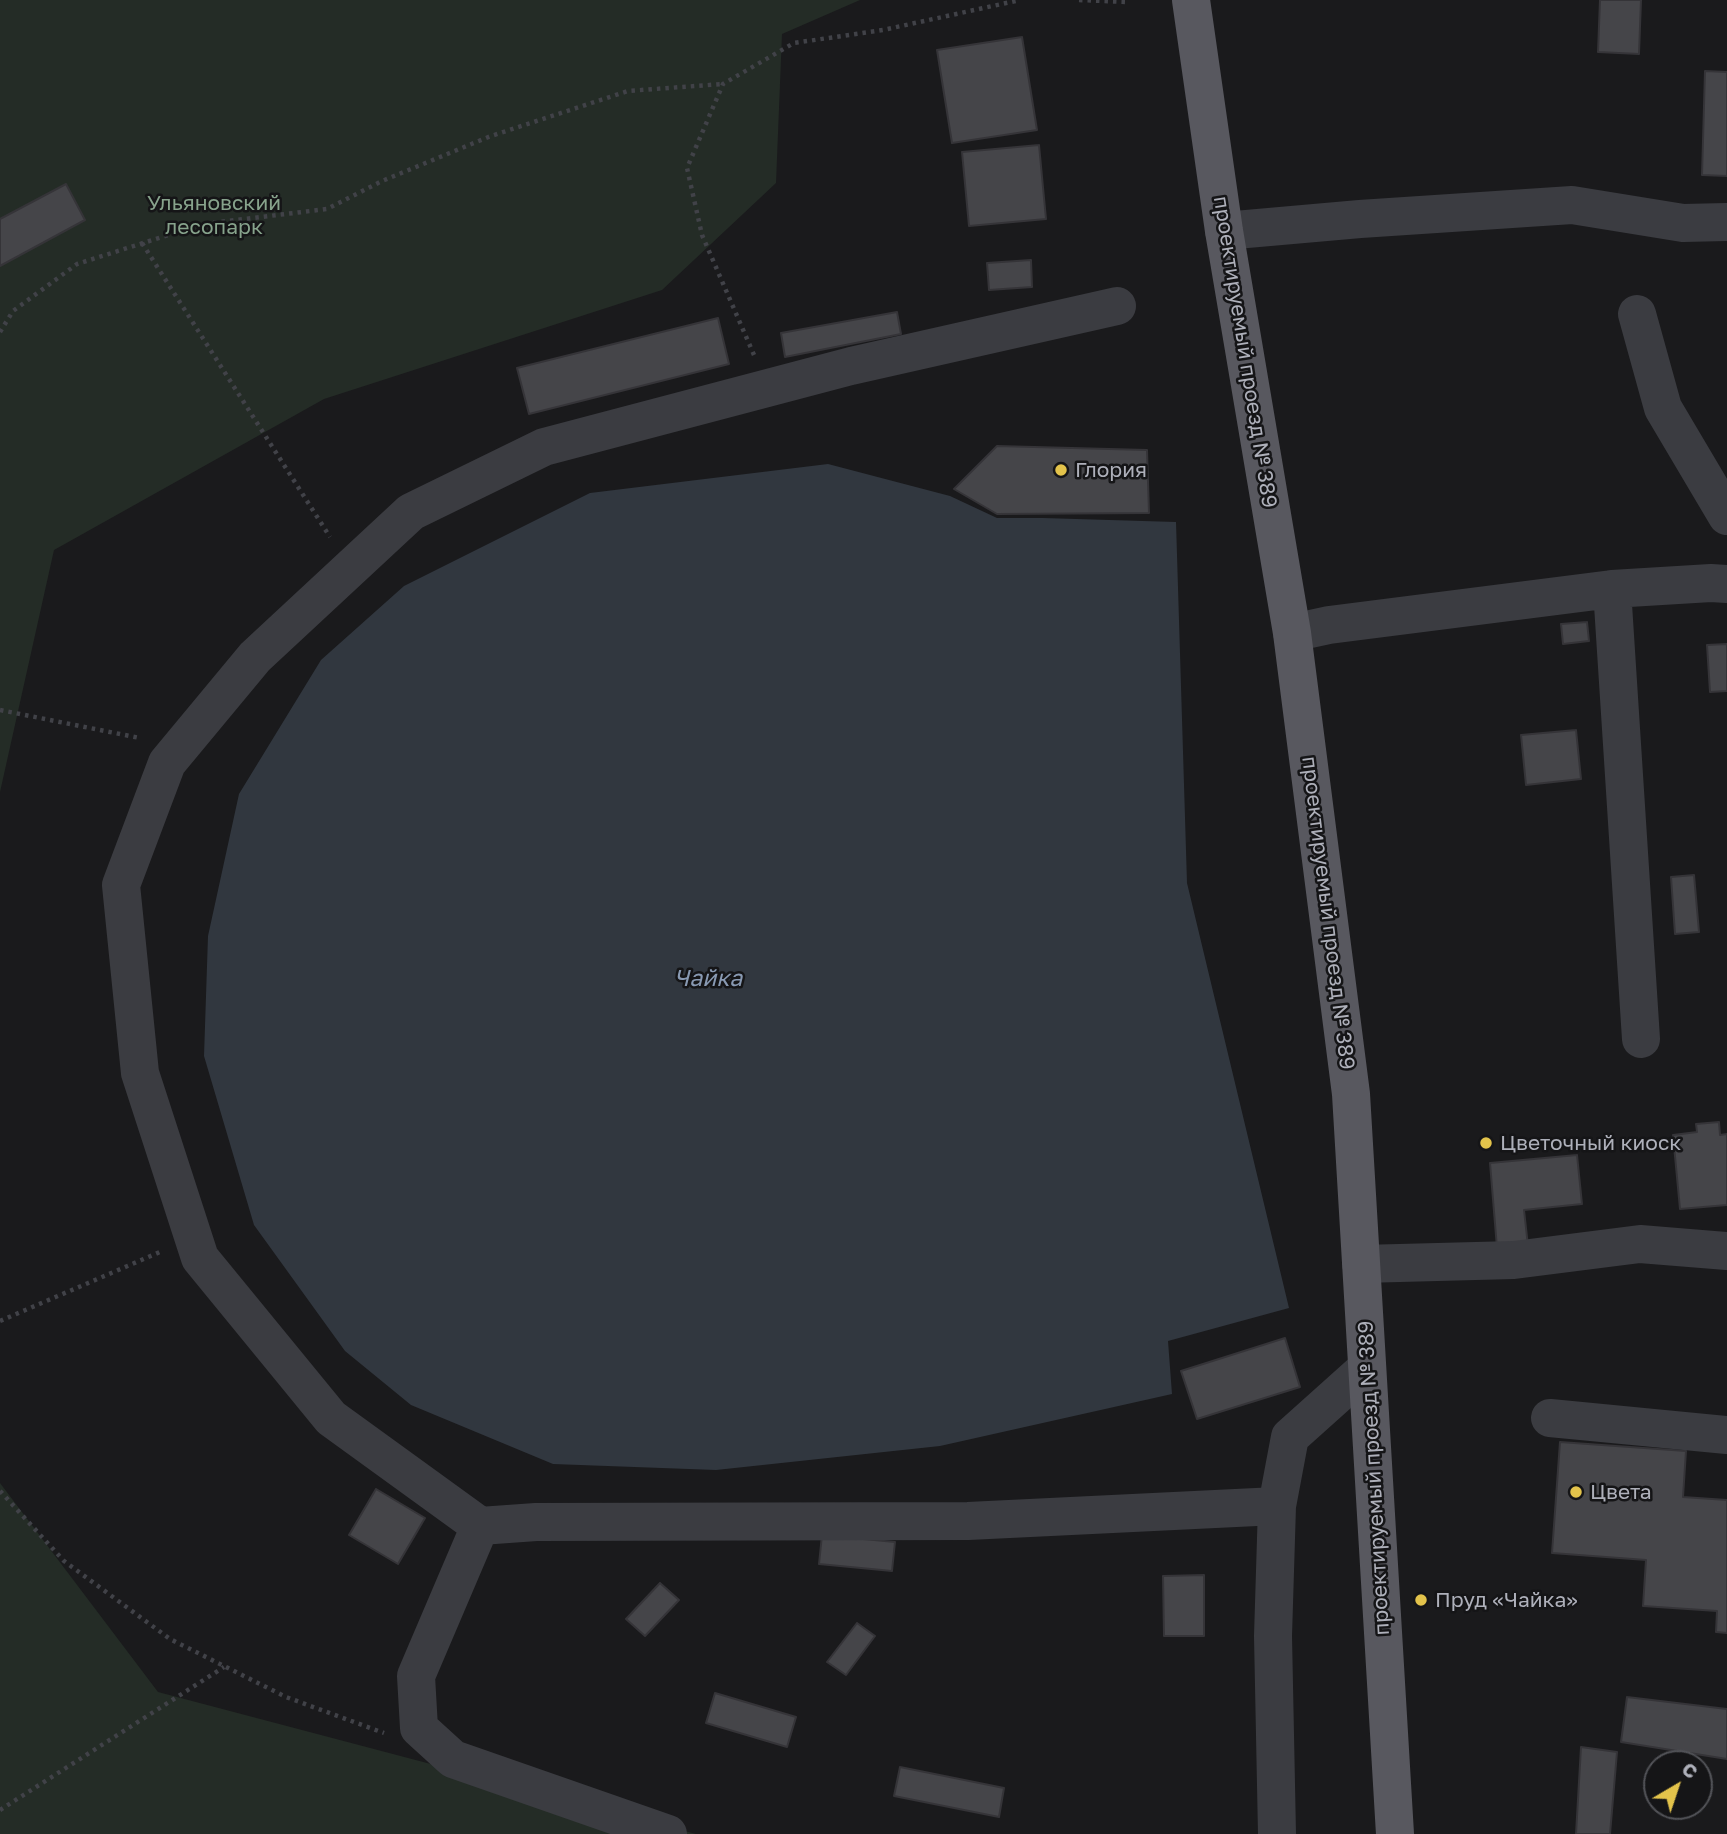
<!DOCTYPE html>
<html>
<head>
<meta charset="utf-8">
<style>
  body { margin:0 }
  #map { position:relative; width:1727px; height:1834px; overflow:hidden; background:#1a1a1c; font-family:"Golos Text",sans-serif }
  canvas { display:block }
  .north { position:absolute; left:1643px; top:1750px; width:70px; height:70px; box-sizing:border-box; background:#151517; border:2px solid #525358; border-radius:50%; rotate:39deg; font-size:19px; font-weight:700; line-height:28px; text-align:center; color:#aeb0ba }
  .north::after { content:''; display:block; margin:auto; width:24px; height:32px; background:#e3c34b; clip-path:polygon(50% 0,100% 100%,50% 72%,0 100%) }
</style>
</head>
<body>
<div id="map">
<canvas width="1727" height="1834"></canvas>
<div class="north">С</div>
</div>
<script>
const g = document.querySelector('canvas').getContext('2d');
g.lineJoin = 'round';
function fillPath(path, color) {
  g.fillStyle = color;
  g.fill(path, 'evenodd');
}
function toPath(rows) {
  const path = new Path2D();
  for (const r of rows) {
    path.moveTo(r[0], r[1]);
    for (let i = 2; i < r.length; i += 2) path.lineTo(r[i], r[i + 1]);
  }
  return path;
}
function trace(path, color, width, dash) {
  g.strokeStyle = color;
  g.lineWidth = width;
  g.lineCap = dash ? 'butt' : 'round';
  g.setLineDash(dash || []);
  g.stroke(path);
}
function drawText(font, color, halo, rows, align = 'center') {
  g.font = font + ' "Golos Text",sans-serif';
  g.lineWidth = 5;
  g.setLineDash([]);
  g.textBaseline = 'middle';
  g.strokeStyle = halo;
  g.fillStyle = color;
  for (const [text, x, y, turn = 0] of rows) {
    g.save();
    g.translate(x, y);
    g.rotate((+turn || 0) * Math.PI / 180);
    g.textAlign = isNaN(turn) ? turn : align;
    if (halo) g.strokeText(text, 0, 0);
    g.fillText(text, 0, 0);
    g.restore();
  }
}
fillPath(toPath([
  [0,0,860,0,782,34,776,183,662,290,324,399,54,550,0,792],
  [0,1483,158,1692,696,1834,0,1834]
]), '#242c26');
fillPath(toPath([
  [828,464,950,496,997,518,1043,518,1176,522,1187,883,1289,1308,1168,1341,1172,1394,940,1446,716,1470,553,1464,411,1405,345,1351,254,1225,204,1056,208,936,239,794,321,660,404,586,590,493]
]), '#31373f');
const building = toPath([
  [1600,0,1641,0,1639,54,1598,52,1600,0],
  [1022,37,1037,130,952,143,937,50,1022,37],
  [1705,71,1727,72,1727,176,1702,175,1705,71],
  [1039,145,1046,219,969,226,962,152,1039,145],
  [66,184,85,220,0,266,0,219,66,184],
  [1031,260,1032,287,989,290,987,263,1031,260],
  [897,312,901,334,785,357,781,333,897,312],
  [718,318,729,364,529,414,517,368,718,318],
  [997,446,1147,450,1149,513,997,514,954,489,997,446],
  [1587,622,1589,641,1563,644,1561,624,1587,622],
  [1727,644,1727,691,1710,692,1707,645,1727,644],
  [1576,730,1581,779,1526,785,1521,735,1576,730],
  [1694,875,1699,932,1675,934,1671,877,1694,875],
  [1719,1122,1720,1135,1727,1134,1727,1205,1680,1209,1673,1135,1697,1132,1696,1124,1719,1122],
  [1577,1155,1582,1204,1524,1210,1528,1246,1497,1248,1490,1163,1577,1155],
  [1285,1338,1300,1387,1197,1419,1181,1371,1285,1338],
  [1560,1442,1686,1451,1683,1497,1727,1500,1727,1633,1716,1632,1717,1611,1643,1606,1646,1560,1552,1553,1560,1442],
  [376,1489,425,1518,398,1564,349,1535,376,1489],
  [822,1535,895,1542,892,1571,819,1564,822,1535],
  [1204,1575,1204,1636,1164,1636,1163,1576,1204,1575],
  [660,1583,679,1600,645,1636,626,1619,660,1583],
  [857,1623,875,1636,846,1675,827,1662,857,1623],
  [715,1693,796,1717,787,1747,706,1723,715,1693],
  [1627,1697,1727,1709,1727,1759,1621,1742,1627,1697],
  [1581,1747,1617,1752,1610,1834,1576,1834,1581,1747],
  [900,1767,1004,1788,999,1817,894,1796,900,1767]
]);
fillPath(building, '#454549');
trace(building, '#353438', 2);
trace(toPath([
  [1079,0,1126,2],
  [142,243,330,537],
  [0,332,13,311,77,264,203,224,327,209,382,181,491,136,628,91,723,84],
  [754,355,702,235,687,168,723,84,794,43,883,30,1020,0],
  [0,710,140,738],
  [0,1321,160,1252],
  [0,1491,64,1561,170,1639,286,1697,384,1733],
  [0,1810,224,1667]
]), '#414248', 4.5, [3.5, 5]);
trace(toPath([
  [1224,231,1360,219,1572,205,1683,223,1727,222],
  [1637,314,1663,408,1727,516],
  [1612,589,1641,1039],
  [1292,633,1329,625,1612,589,1711,583,1727,584],
  [1361,1264,1514,1260,1640,1244,1727,1251],
  [1550,1418,1727,1435],
  [480,1526,331,1418,200,1258,140,1073,121,885,167,763,255,657,411,512,544,447,851,366,1117,306],
  [668,1834,453,1759,419,1728,416,1676,480,1526,536,1522,968,1521,1277,1506],
  [1277,1834,1273,1636,1277,1506,1290,1437,1367,1368]
]), '#3b3c41', 38);
trace(toPath([
  [1191,0,1224,231,1292,633,1351,1094,1395,1834]
]), '#58585f', 38);
for (const [x, y, r, color] of [
  [1061,470,7,"#e3c34b"],
  [1486,1143,7,"#e3c34b"],
  [1576,1492,7,"#e3c34b"],
  [1421,1600,7,"#e3c34b"]
]) {
  const dot = new Path2D();
  dot.arc(x, y, r, 0, 2 * Math.PI);
  g.fillStyle = color;
  g.fill(dot);
  trace(dot, '#151517', 2.5);
}
drawText('21px', '#87a38c', '#151517', [
  ["Ульяновский",214,203],
  ["лесопарк",214,227]
]);
drawText('21px', '#aeb0ba', '#151517', [
  ["проектируемый проезд № 389",1245,352,81],
  ["проектируемый проезд № 389",1328,913,83],
  ["проектируемый проезд № 389",1374,1478,-93]
]);
drawText('21px', '#aeb0ba', '#151517', [
  ["Глория",1075,470],
  ["Цветочный киоск",1500,1143],
  ["Цвета",1590,1492],
  ["Пруд «Чайка»",1435,1600]
], 'left');
drawText('italic 23px', '#8899b2', '#151517', [
  ["Чайка",708,979]
]);
</script>
</body>
</html>
